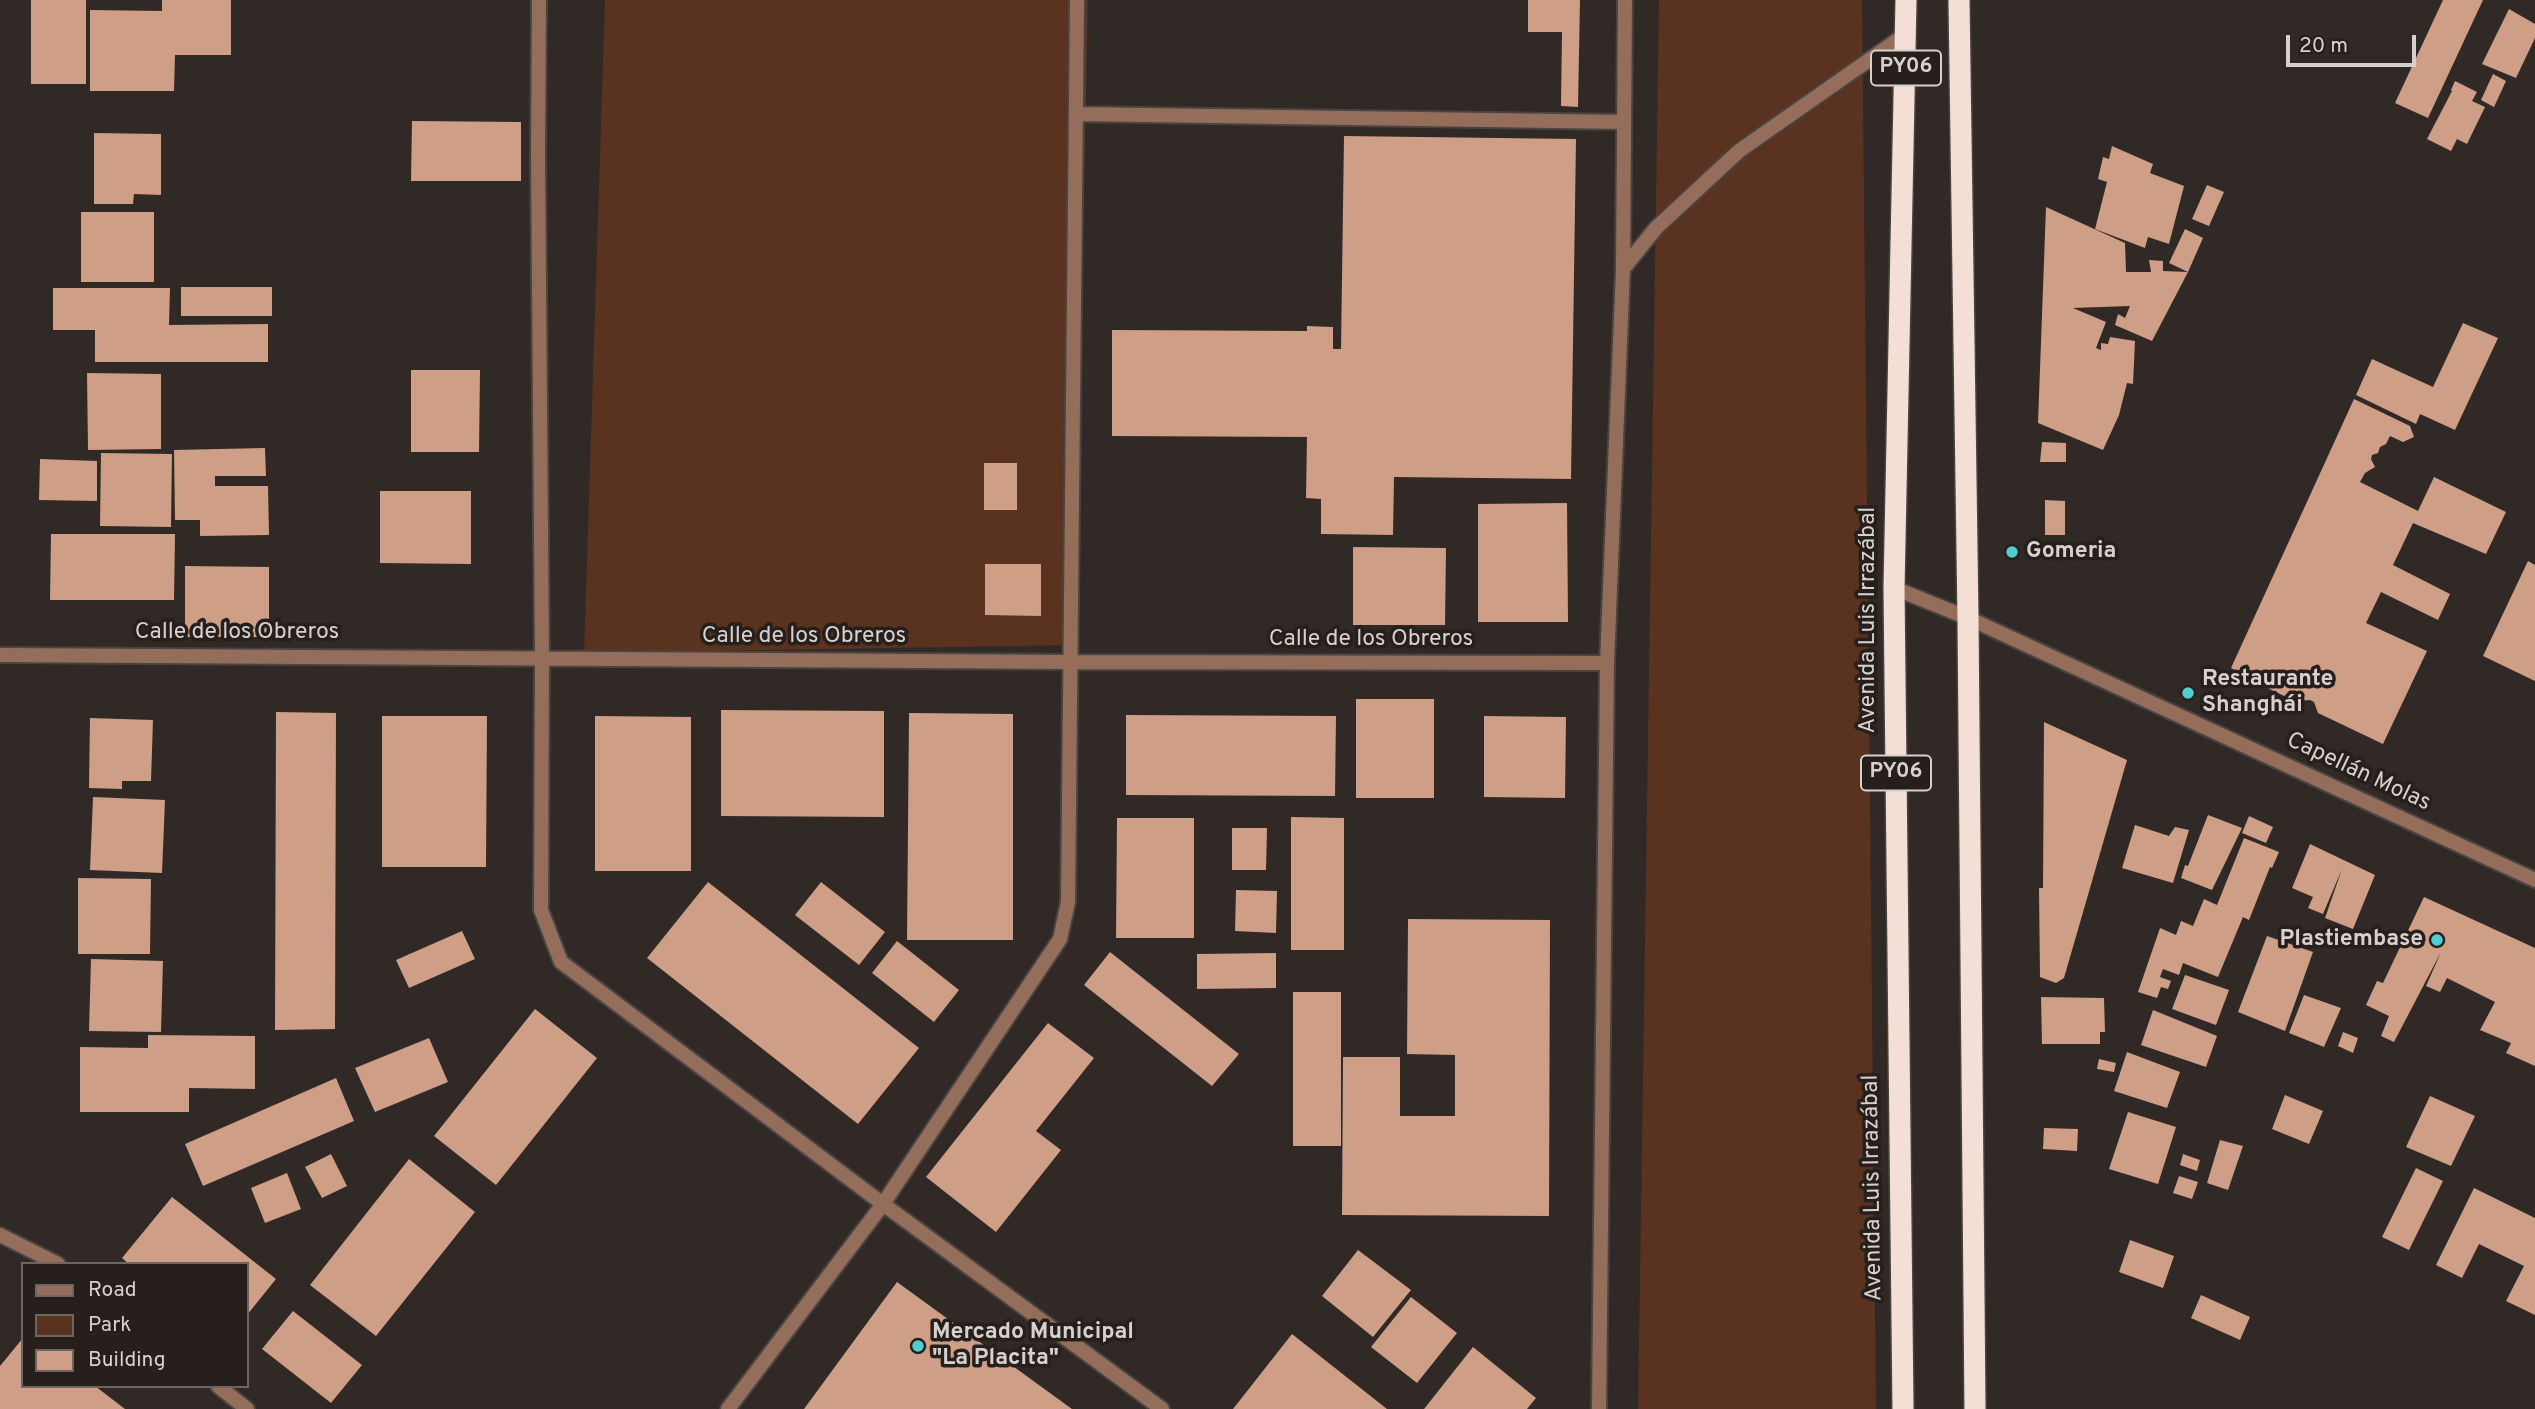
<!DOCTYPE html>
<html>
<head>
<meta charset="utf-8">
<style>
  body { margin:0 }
  #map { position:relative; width:2535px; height:1409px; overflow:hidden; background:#302926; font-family:Overpass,sans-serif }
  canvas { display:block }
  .legend { position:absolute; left:21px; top:1262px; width:228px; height:126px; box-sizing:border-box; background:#261f1c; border:2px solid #6c6663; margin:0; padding:9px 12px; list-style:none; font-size:21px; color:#d5d1ce }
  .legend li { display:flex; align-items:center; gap:14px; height:35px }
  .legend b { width:35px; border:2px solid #6c6663 }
  .scale { position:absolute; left:2286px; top:35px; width:130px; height:32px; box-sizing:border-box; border:4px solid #d5d1ce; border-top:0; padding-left:9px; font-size:21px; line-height:24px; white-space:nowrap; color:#d5d1ce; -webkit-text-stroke:5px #261f1c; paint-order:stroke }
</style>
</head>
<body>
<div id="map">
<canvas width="2535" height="1409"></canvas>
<ul class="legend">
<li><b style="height:9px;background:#946e5b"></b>Road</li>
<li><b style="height:19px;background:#593320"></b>Park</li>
<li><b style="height:19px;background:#ce9e87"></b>Building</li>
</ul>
<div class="scale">20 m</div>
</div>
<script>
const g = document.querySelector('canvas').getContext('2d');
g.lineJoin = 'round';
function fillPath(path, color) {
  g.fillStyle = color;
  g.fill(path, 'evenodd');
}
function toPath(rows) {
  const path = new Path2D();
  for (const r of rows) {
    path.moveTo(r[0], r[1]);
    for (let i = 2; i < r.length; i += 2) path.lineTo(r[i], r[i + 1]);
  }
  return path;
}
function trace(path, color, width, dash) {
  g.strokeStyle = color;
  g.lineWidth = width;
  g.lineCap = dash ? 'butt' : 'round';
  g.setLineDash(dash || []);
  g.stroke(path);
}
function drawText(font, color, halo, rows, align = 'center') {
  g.font = font + ' Overpass,sans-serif';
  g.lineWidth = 7;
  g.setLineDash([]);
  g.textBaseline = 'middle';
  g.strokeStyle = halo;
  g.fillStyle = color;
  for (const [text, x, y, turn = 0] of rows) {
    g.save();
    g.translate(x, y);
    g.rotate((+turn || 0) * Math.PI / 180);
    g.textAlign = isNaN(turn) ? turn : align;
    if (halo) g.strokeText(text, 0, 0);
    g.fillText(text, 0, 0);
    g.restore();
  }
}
fillPath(toPath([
  [605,0,1088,0,1074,645,584,653],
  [1659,0,1862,0,1876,1409,1638,1409]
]), '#593320');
fillPath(toPath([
  [31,0,86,0,86,84,31,84],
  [162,0,231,0,231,55,175,55,174,91,90,91,90,10,162,11],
  [1528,0,1580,0,1578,107,1561,106,1562,32,1528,32],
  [2443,0,2483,0,2428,118,2395,103],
  [2509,9,2535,24,2535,38,2516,78,2482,64],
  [2493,74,2506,81,2494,107,2481,100],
  [2455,81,2477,92,2472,101,2485,107,2467,144,2457,139,2451,151,2427,139,2452,91,2451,90],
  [412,121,521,122,521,181,411,181],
  [94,133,161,134,161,195,134,194,133,204,94,204],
  [1344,136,1576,139,1571,479,1394,477,1393,535,1321,534,1321,499,1306,498,1307,437,1112,436,1112,330,1307,331,1307,326,1333,327,1333,349,1341,349],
  [2112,146,2153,164,2150,173,2184,186,2169,244,2148,237,2145,248,2095,229,2107,182,2098,179,2103,157,2109,159],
  [2207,185,2224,192,2209,226,2192,219],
  [2046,207,2125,243,2126,272,2151,272,2149,260,2163,261,2163,271,2188,272,2152,341,2115,325,2118,314,2125,318,2130,306,2073,308,2106,322,2096,348,2101,350,2101,343,2108,344,2110,337,2135,341,2133,384,2127,383,2119,415,2103,450,2038,423],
  [81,212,154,212,154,282,81,282],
  [2185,229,2203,238,2188,272,2169,263],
  [181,287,272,287,272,316,181,316],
  [53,288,170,288,169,325,268,324,268,362,95,362,95,330,53,330],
  [2463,323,2498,338,2455,430,2420,414,2416,424,2356,395,2372,359,2433,387],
  [411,370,480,370,479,452,411,452],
  [87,373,161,374,161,449,88,450],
  [2354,399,2410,426,2414,437,2403,442,2390,436,2386,444,2380,447,2378,453,2372,455,2371,459,2375,467,2365,473,2360,482,2418,511,2434,477,2506,512,2486,554,2413,523,2393,565,2450,594,2438,620,2381,592,2366,623,2427,651,2383,744,2318,713,2314,702,2310,700,2295,701,2263,686,2255,672,2251,671,2242,674,2231,668],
  [2042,442,2066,443,2066,462,2040,462],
  [265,448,266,476,215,476,215,486,268,486,269,535,200,536,200,520,175,520,174,450],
  [101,453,172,454,171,527,100,526],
  [40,459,97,461,97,501,39,500],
  [984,463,1017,463,1017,510,984,510],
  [380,491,471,491,471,564,380,563],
  [2045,500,2065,501,2065,535,2045,535],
  [1567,503,1568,622,1478,622,1478,504],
  [51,534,175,534,174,600,50,600],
  [1353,547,1446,548,1445,625,1353,625],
  [2528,561,2535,565,2535,681,2483,656],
  [985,564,1041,564,1041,616,985,615],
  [185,566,269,567,269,637,185,637],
  [1356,699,1434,699,1434,798,1356,798],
  [721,710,884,711,884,817,721,816],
  [276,712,336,713,335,1029,275,1030],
  [909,713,1013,714,1013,940,907,940],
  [1126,715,1336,716,1335,796,1126,795],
  [382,716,487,716,486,867,382,867],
  [595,716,691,717,691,871,595,871],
  [1484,716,1566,717,1565,798,1484,797],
  [90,718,153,720,151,781,122,781,122,789,89,788],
  [2044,722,2127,760,2064,978,2056,983,2040,977,2039,888,2043,888],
  [93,797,165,800,162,873,90,870],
  [2208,815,2242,828,2212,890,2181,878,2185,865,2188,866],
  [2249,816,2273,827,2266,843,2242,833],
  [1291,817,1344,818,1344,950,1291,950],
  [1117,818,1194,818,1194,938,1116,938],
  [2135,825,2169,836,2175,827,2189,830,2173,883,2122,868],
  [1232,828,1267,828,1266,870,1232,870],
  [2244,838,2279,852,2272,868,2270,867,2249,920,2243,917,2218,977,2183,963,2179,975,2163,969,2160,977,2171,981,2168,989,2161,987,2157,998,2138,992,2160,928,2176,935,2181,921,2193,926,2204,899,2217,905],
  [2310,844,2375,875,2353,929,2325,918,2342,869,2323,914,2308,908,2313,897,2292,888],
  [78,878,151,879,150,954,78,954],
  [708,882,919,1048,858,1124,647,958],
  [821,882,885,932,859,965,795,915],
  [1236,890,1277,891,1276,933,1235,931],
  [2424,897,2535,948,2535,1066,2506,1053,2511,1043,2480,1030,2495,1002,2447,978,2440,992,2426,986,2441,952,2394,1042,2381,1036,2389,1016,2366,1005,2377,981,2383,983],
  [1408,919,1550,920,1549,1216,1342,1215,1343,1057,1400,1057,1400,1116,1455,1116,1455,1055,1407,1054],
  [462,931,475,959,409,988,396,960],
  [2267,936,2313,952,2285,1031,2238,1012],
  [897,941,959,990,934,1022,872,973],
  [1110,952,1239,1054,1212,1086,1084,985],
  [1276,953,1276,988,1197,989,1197,954],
  [91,959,163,961,161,1032,89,1031],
  [2185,975,2229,990,2216,1025,2172,1009],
  [1293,992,1341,992,1341,1146,1293,1146],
  [2304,995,2341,1008,2324,1047,2289,1033],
  [2041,997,2104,998,2105,1032,2100,1032,2100,1044,2042,1044],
  [535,1009,597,1058,496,1185,434,1136],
  [2153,1010,2217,1036,2206,1067,2141,1045],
  [1048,1023,1094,1058,1036,1131,1061,1150,996,1232,926,1177],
  [2343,1032,2358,1038,2353,1053,2338,1046],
  [148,1035,255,1036,255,1089,189,1088,189,1112,80,1112,80,1047,148,1048],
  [429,1038,448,1082,375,1112,355,1068],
  [2127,1052,2180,1072,2167,1108,2114,1091],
  [2099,1059,2116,1063,2114,1072,2097,1069],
  [336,1078,354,1121,203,1186,185,1144],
  [2285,1095,2323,1111,2309,1144,2272,1129],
  [2430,1096,2475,1116,2451,1166,2406,1147],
  [2128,1112,2176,1127,2158,1184,2109,1169],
  [2044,1128,2078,1129,2077,1151,2043,1149],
  [2220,1140,2243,1146,2228,1190,2207,1183],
  [331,1154,347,1186,322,1198,305,1167],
  [2183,1154,2200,1160,2197,1171,2180,1165],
  [409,1159,475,1212,376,1336,310,1285],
  [2416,1168,2443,1181,2409,1250,2382,1237],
  [287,1173,301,1209,265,1223,251,1188],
  [2179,1176,2198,1182,2192,1199,2173,1193],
  [2474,1188,2535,1218,2535,1315,2506,1301,2524,1266,2479,1244,2462,1278,2436,1265],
  [172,1197,276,1279,247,1315,247,1264,129,1264,122,1258],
  [2130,1240,2174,1256,2163,1288,2119,1272],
  [1358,1250,1411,1290,1373,1337,1322,1296],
  [897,1282,1072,1409,804,1409],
  [2201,1295,2250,1317,2240,1340,2191,1318],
  [1411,1297,1457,1333,1417,1383,1371,1347],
  [293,1311,362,1365,331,1403,262,1349],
  [1292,1334,1387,1409,1233,1409],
  [23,1338,23,1386,95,1386,125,1409,0,1409,0,1366],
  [1473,1347,1536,1398,1527,1409,1424,1409]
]), '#ce9e87');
const street = toPath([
  [539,0,538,155,542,658,541,910,561,962,883,1204,1162,1409],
  [1076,114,1624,122],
  [1623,269,1656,228,1739,151,1906,34],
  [1894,588,1968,618,2535,880],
  [0,655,1072,662,1607,663],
  [0,1235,58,1264],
  [218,1386,247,1409],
  [728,1409,883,1204,1060,939,1068,902,1077,0],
  [1599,1409,1607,663,1623,269,1625,0]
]);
const highway = toPath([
  [1959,0,1968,618,1975,1409],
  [1903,1409,1894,588,1906,0]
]);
trace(street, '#4a4441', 18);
trace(highway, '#4a4441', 24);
trace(street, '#946e5b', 14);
trace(highway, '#f3dfd6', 21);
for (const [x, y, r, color] of [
  [2012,552,7,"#52cdcf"],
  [2188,693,7,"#52cdcf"],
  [2437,940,7,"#52cdcf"],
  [918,1346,7,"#52cdcf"]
]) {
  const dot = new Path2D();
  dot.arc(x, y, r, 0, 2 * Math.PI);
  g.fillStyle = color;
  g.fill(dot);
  trace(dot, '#261f1c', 2.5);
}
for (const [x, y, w] of [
  [1906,68,70],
  [1896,773,70]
]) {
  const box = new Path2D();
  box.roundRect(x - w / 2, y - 17.5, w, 35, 5);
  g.fillStyle = '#261f1c';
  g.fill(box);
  trace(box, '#d5d1ce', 2);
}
drawText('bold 21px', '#d5d1ce', null, [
  ["PY06",1906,68],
  ["PY06",1896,773]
]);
drawText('bold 23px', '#d5d1ce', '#261f1c', [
  ["Gomeria",2026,552],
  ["Restaurante",2202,680],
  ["Shanghái",2202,706],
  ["Plastiembase",2423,940,"right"],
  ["Mercado Municipal",932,1333],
  ["\"La Placita\"",932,1359]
], 'left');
drawText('23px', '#d5d1ce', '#261f1c', [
  ["Avenida Luis Irrazábal",1869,620,-90],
  ["Calle de los Obreros",237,633],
  ["Calle de los Obreros",804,637],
  ["Calle de los Obreros",1371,640],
  ["Capellán Molas",2358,773,25],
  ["Avenida Luis Irrazábal",1874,1188,-91]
]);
</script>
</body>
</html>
